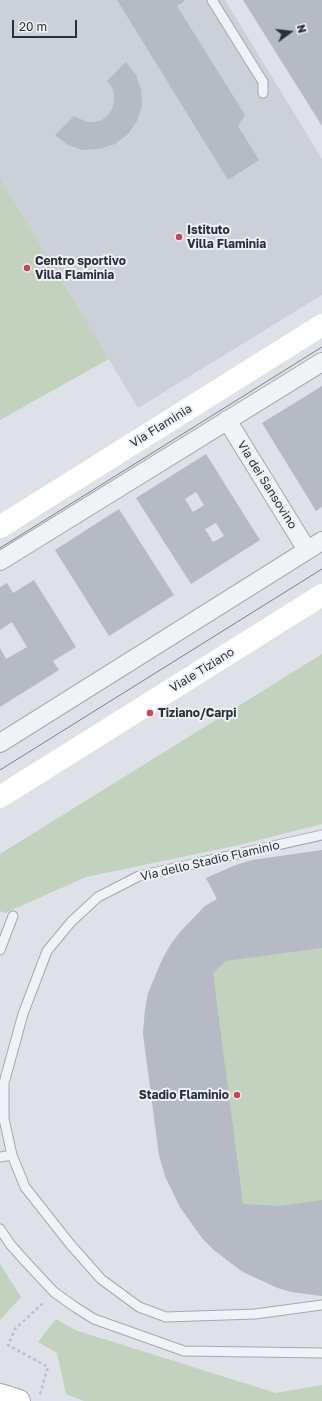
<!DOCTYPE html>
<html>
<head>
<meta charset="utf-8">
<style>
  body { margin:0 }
  #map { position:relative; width:322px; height:1401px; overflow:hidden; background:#dee1e7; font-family:"Golos Text",sans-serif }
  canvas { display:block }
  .north { position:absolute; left:270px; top:12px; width:40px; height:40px; -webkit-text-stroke:3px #edf0f5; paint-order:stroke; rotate:75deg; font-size:11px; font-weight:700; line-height:16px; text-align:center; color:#282f3e }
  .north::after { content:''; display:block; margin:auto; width:14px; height:18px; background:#282f3e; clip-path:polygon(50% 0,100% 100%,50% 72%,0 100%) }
  .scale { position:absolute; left:12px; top:20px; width:65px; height:18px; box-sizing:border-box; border:2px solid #282f3e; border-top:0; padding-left:5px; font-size:12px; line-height:14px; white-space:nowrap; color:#282f3e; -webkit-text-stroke:3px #edf0f5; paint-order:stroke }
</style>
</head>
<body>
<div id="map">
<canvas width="322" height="1401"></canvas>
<div class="north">N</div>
<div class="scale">20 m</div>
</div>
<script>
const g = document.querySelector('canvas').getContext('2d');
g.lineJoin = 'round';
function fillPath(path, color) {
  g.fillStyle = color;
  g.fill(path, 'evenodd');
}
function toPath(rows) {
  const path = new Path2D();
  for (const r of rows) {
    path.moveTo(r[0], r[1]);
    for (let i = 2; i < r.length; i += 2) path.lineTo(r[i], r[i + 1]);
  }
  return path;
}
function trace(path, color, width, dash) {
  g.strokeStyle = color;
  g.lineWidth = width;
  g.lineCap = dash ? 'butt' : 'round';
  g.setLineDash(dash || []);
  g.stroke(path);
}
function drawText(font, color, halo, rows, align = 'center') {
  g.font = font + ' "Golos Text",sans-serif';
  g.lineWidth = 4;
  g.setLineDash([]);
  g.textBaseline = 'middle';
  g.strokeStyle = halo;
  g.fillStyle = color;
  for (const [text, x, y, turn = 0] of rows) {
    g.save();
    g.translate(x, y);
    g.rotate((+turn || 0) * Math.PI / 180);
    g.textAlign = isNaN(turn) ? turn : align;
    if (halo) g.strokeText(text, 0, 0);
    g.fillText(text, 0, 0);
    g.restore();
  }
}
fillPath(toPath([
  [0,0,225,0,322,159,322,295,138,408,0,178]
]), '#ccd0d9');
fillPath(toPath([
  [0,178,109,359,0,420],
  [322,654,322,824,239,845,86,877,5,913,0,911,0,854],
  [322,850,322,1296,292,1292,278,1288,243,1272,215,1251,202,1238,180,1207,165,1176,143,1034,145,1010,148,993,162,960,171,944,181,931,205,906,217,899,206,878,236,865],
  [0,1264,21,1297,0,1320],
  [56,1319,75,1330,276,1393,322,1385,322,1401,84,1401,66,1394,57,1353,38,1342]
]), '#c3d1bf');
fillPath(toPath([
  [117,0,184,0,185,1,177,6,245,115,238,126,259,160,228,180],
  [243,0,322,0,322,126],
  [126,62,136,75,141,90,142,106,137,121,128,134,115,144,99,149,83,150,68,145,55,135,74,116,87,122,95,122,102,120,108,115,112,109,114,102,114,94,112,87,107,81],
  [322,386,322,507,316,511,262,423],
  [206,454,260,540,191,584,136,498],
  [196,492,204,505,193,512,185,499],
  [216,523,224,536,213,542,205,529],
  [119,509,174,595,109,636,55,550],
  [34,580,76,647,53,661,59,670,0,707,0,648,6,659,27,647,12,622,0,630,0,587,7,583,13,593],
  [322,850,322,948,226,961,213,973,243,1204,280,1206,322,1200,322,1296,292,1292,278,1288,243,1272,215,1251,202,1238,180,1207,165,1176,159,1156,143,1034,145,1010,148,993,162,960,171,944,181,931,205,906,217,899,206,878,236,865,252,860]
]), '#b6bac4');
const lane = toPath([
  [212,0,263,82,263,93],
  [322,835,139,876,98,897,71,922,47,951,23,1014,4,1083,4,1119,12,1155,25,1187,70,1244,101,1279,139,1307,166,1317,255,1314,322,1305],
  [0,950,13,916],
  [0,1157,12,1155],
  [0,1229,10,1244,25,1261,54,1292,75,1307,94,1319,184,1351,322,1353]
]);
const street = toPath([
  [227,420,307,550],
  [0,561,322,362],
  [0,743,322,541]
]);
const primary = toPath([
  [0,1395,19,1401]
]);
trace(lane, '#a4a8b1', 11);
trace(street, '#a4a8b1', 20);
trace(primary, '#9ea5b3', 24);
trace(toPath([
  [40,1394,48,1367,8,1345,15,1329,44,1302]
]), '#bdbfc6', 2.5, [3, 3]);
trace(lane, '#f1f2f6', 9);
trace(street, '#f1f2f6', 18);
trace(toPath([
  [0,527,322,325],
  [0,797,322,595]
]), '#fff', 22);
trace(primary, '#fff', 22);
trace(toPath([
  [0,548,322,347],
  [0,770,322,569]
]), '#788190', 1);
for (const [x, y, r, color] of [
  [179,237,4,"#ca4555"],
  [27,268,4,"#ca4555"],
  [150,713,4,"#ca4555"],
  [237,1095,4,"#ca4555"]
]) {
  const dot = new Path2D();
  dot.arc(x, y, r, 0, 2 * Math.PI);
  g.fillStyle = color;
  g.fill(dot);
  trace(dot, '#edf0f5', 1.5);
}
drawText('bold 12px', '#282f3e', '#edf0f5', [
  ["Istituto",187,230],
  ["Villa Flaminia",187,244],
  ["Centro sportivo",35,261],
  ["Villa Flaminia",35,275],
  ["Tiziano/Carpi",158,713],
  ["Stadio Flaminio",229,1095,"right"]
], 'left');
drawText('12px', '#282f3e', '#edf0f5', [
  ["Via Flaminia",161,426,-32],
  ["Via dei Sansovino",267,485,58],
  ["Viale Tiziano",202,670,-32],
  ["Via dello Stadio Flaminio",210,861,-13]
]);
</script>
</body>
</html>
